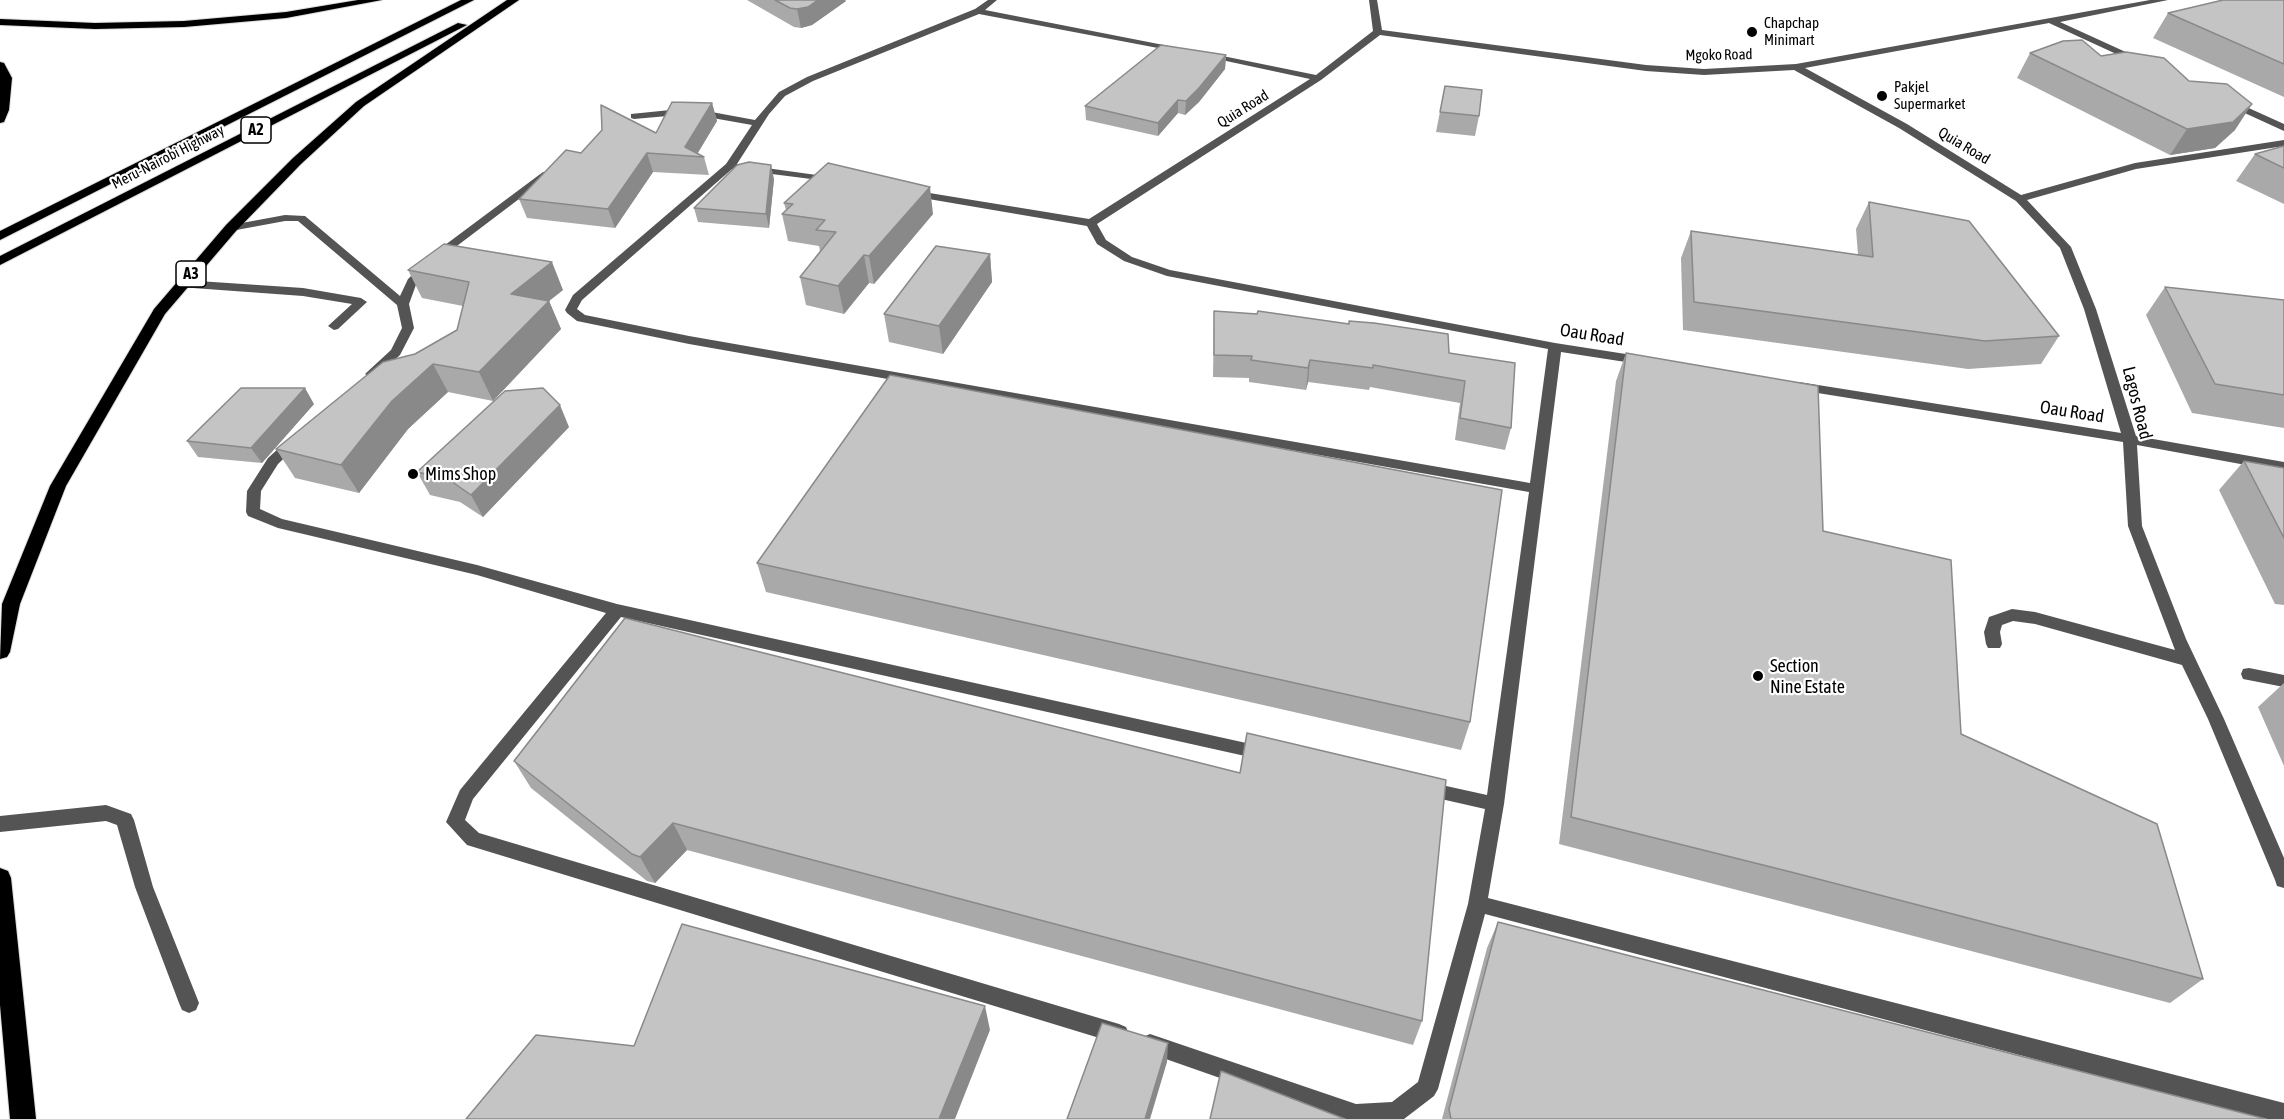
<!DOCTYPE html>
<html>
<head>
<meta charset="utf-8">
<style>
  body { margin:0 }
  canvas { display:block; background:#fff }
</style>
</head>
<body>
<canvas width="2284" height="1119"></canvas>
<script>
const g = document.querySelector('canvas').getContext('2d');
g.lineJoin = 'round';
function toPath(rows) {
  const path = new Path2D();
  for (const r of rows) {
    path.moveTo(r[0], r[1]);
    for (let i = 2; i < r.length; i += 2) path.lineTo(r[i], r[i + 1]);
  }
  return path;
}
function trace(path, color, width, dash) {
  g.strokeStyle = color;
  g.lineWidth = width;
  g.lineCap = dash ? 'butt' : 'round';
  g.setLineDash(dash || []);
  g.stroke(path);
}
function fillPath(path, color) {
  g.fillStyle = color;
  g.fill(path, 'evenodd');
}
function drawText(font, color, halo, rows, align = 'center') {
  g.font = font + ' "Asap Condensed",sans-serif';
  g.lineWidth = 4.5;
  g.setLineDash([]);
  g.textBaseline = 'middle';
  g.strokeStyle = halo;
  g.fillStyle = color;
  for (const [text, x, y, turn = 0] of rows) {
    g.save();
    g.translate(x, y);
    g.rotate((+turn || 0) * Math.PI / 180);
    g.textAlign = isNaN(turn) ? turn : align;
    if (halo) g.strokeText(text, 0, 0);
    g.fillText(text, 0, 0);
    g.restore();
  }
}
const highway = toPath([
  [358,0,382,0,286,18,184,27,95,29,0,25,0,19,95,23,184,21,286,12,358,0],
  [461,0,474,0,0,240,0,231,461,0],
  [507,0,519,0,364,106,301,164,236,231,165,314,66,486,20,604,10,652,7,657,0,659,2,604,50,486,154,309,226,225,293,158,356,102,507,0],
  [458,23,467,25,0,265,0,256,458,23],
  [0,62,4,63,12,78,9,110,4,122,0,123,0,62],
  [0,868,8,871,11,878,36,1119,10,1119,0,1005,0,868]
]);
trace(highway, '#dbdbdb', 2);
fillPath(toPath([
  [988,0,997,0,985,10,1184,49,1179,52,979,14,813,81,785,96,769,114,737,164,831,177,836,180,835,182,732,169,582,300,577,309,585,315,689,336,1530,483,1548,349,1167,276,1124,261,1097,244,1087,226,911,196,906,193,911,190,1089,219,1310,79,1203,56,1203,52,1316,75,1373,31,1369,0,1377,0,1382,30,1646,65,1704,69,1796,64,2150,0,2168,0,2060,22,2141,59,2143,61,2138,64,2049,23,1805,68,1907,124,2021,195,2135,163,2284,140,2284,146,2136,169,2027,200,2071,247,2096,309,2136,436,2284,462,2284,472,2137,445,2142,526,2186,639,2224,719,2284,858,2284,888,2277,886,2275,880,2208,719,2182,665,2035,624,2013,621,2002,625,2000,632,2002,644,2000,648,1988,648,1986,644,1984,632,1989,617,2012,609,2035,612,2175,650,2128,526,2123,442,1799,390,1793,386,1799,382,2121,433,2084,309,2060,248,2016,201,1899,128,1794,70,1704,75,1646,71,1380,35,1321,80,1097,224,1106,240,1132,257,1170,270,1555,343,1645,357,1651,361,1645,365,1561,352,1504,804,1488,898,2284,1103,2284,1119,2262,1119,1485,914,1438,1089,1434,1096,1404,1119,1337,1119,1143,1051,1140,1044,1143,1037,1150,1034,1356,1104,1392,1102,1418,1082,1468,904,1485,809,1428,796,1422,794,1419,789,1422,784,1428,782,1487,795,1529,492,689,344,577,321,567,313,565,310,573,295,726,164,752,125,690,114,634,119,631,118,631,114,690,108,755,120,779,92,807,77,975,9,988,0],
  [2225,100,2231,100,2284,124,2284,131,2225,104,2225,100],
  [543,172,552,174,445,255,417,282,409,304,414,328,400,355,376,377,371,378,365,374,391,350,402,328,397,305,298,221,285,221,231,231,225,228,231,225,285,215,305,216,400,296,408,279,437,251,543,172],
  [183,280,303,288,361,298,367,302,338,329,334,330,328,326,352,304,303,296,179,287,179,281,183,280],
  [294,438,301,442,278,464,261,491,260,509,282,519,477,565,617,604,1269,748,1272,753,1269,758,1263,760,621,617,473,799,465,820,479,833,1119,1024,1126,1027,1129,1034,1126,1041,1119,1044,467,845,446,822,460,790,606,613,477,575,278,528,248,516,246,512,247,491,268,458,289,439,294,438],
  [2249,668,2284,675,2284,687,2243,679,2241,674,2243,669,2249,668],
  [106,805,131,814,134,820,153,887,199,1003,196,1010,189,1013,182,1010,179,1003,135,887,117,825,106,821,0,832,0,816,106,805]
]), '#545454');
fillPath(highway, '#000');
fillPath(toPath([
  [747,0,845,0,846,1,812,25,801,28,794,27],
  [2284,0,2284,97,2153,38,2168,13],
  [2030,53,2235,130,2215,148,2170,155,2017,78],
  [1226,55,1225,69,1199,102,1185,115,1178,113,1158,136,1086,120,1085,106],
  [1445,86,1479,116,1475,136,1436,132],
  [712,103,717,121,697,154,704,157,709,175,653,172,615,228,527,218,519,199,581,153,656,133],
  [2284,146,2284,204,2236,181,2255,154],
  [774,179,769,228,698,222,694,208],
  [1869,202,2059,336,2041,364,1968,369,1683,330,1681,258,1691,231,1858,255,1856,229],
  [784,203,933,214,874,284,869,283,844,314,806,305,800,277,820,251,819,246,788,241,782,214,786,210],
  [990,254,992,282,943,354,889,342,884,314],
  [408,270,563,290,549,301,561,329,493,401,448,392,408,429,359,493,295,478,276,449,415,354,457,330,463,306,422,298],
  [2165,287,2284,300,2284,428,2192,413,2146,315],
  [1214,311,1449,353,1511,428,1505,450,1455,440,1460,403,1370,387,1369,390,1308,382,1306,390,1249,382,1249,378,1213,377],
  [1626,353,1823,531,1961,734,2203,979,2170,1003,1772,899,1559,844,1616,381],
  [314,404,262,463,198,457,187,441],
  [569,427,483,517,460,502,430,495,417,472],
  [2244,461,2284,468,2284,605,2275,604,2219,490],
  [757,563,1470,722,1461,750,766,592],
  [2284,683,2284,766,2258,707],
  [514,761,1422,1021,1413,1045,687,850,655,883,647,881,531,788],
  [1498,922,2266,1119,1442,1119,1487,948]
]), '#a9a9a9');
fillPath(toPath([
  [818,0,845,0,846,1,812,25,801,28,797,9],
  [1226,55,1225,69,1199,102,1185,115,1186,101],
  [1178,100,1178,113,1158,136,1158,123],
  [712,103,717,121,696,156,685,147],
  [2252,104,2235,130,2215,148,2170,155,2187,129],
  [647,153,653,172,615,228,608,209],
  [771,165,774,179,769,228,766,214],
  [930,187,933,214,874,284,869,256],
  [990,254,992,282,943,354,939,326],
  [864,255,869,283,844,314,838,286],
  [552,262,563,290,549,301,561,329,493,401,479,372,511,294],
  [1310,360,1308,382,1306,390,1308,368],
  [433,364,448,392,408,429,359,493,341,465,392,401],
  [305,388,314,404,262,463,251,448],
  [560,405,569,427,483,517,471,495],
  [673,823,687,850,655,883,640,857],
  [985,1006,990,1030,955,1119,939,1119],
  [1168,1043,1167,1062,1150,1119,1145,1119]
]), '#898989');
const building = toPath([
  [775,0,818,0,808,7,797,9,790,8,775,0],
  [2223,0,2284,0,2284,64,2168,13,2223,0],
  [2082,40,2101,56,2126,52,2164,58,2189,81,2227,84,2252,104,2233,122,2187,129,2030,53,2063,41,2082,40],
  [1161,45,1226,55,1199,88,1186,101,1178,100,1158,123,1085,106,1161,45],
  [1445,86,1482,90,1479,116,1440,112,1445,86],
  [672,102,712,103,685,147,704,157,647,153,608,209,519,199,566,150,581,153,602,130,601,105,656,133,672,102],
  [2284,146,2284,168,2255,154,2284,146],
  [749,162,771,165,766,214,694,208,737,165,749,162],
  [828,163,930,187,869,256,864,255,838,286,800,277,836,232,816,230,825,220,782,214,793,204,784,203,828,163],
  [1869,202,1969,221,2059,336,1985,341,1694,302,1691,231,1873,257,1869,202],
  [444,244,552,262,511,294,549,301,479,372,433,364,392,401,341,465,276,449,383,362,415,354,457,330,469,282,408,270,444,244],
  [936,246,990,254,939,326,884,314,936,246],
  [2165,287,2284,300,2284,395,2215,384,2165,287],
  [1214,311,1257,314,1258,311,1349,324,1349,321,1374,323,1448,334,1449,353,1515,363,1511,428,1460,418,1465,381,1373,365,1373,368,1310,360,1308,368,1251,360,1252,356,1214,355,1214,311],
  [1626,353,1818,386,1823,531,1951,560,1961,734,2157,824,2203,979,1791,872,1571,817,1626,353],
  [890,375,1502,490,1470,722,757,563,890,375],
  [241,388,305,388,251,448,187,441,241,388],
  [543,388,560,405,471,495,448,479,417,472,505,391,543,388],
  [2244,461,2284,468,2284,538,2244,461],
  [625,618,1240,773,1247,733,1446,780,1422,1021,673,823,640,857,632,854,514,761,625,618],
  [1498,922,2266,1119,1451,1119,1449,1109,1498,922],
  [682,924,985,1006,939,1119,466,1119,536,1035,634,1046,682,924],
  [1102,1023,1168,1043,1145,1119,1067,1119,1102,1023],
  [1221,1071,1345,1119,1210,1119,1221,1071]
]);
fillPath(building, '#c4c4c4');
trace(building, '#898989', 1.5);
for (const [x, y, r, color] of [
  [1752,32,6,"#000"],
  [1882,96,6,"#000"],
  [413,474,6,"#000"],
  [1758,676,6,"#000"]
]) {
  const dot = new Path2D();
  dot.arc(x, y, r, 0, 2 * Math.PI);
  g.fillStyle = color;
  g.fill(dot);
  trace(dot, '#fff', 2);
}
drawText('15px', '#000', '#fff', [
  ["Chapchap",1764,23],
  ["Minimart",1764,40],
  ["Pakjel",1894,87],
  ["Supermarket",1894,104]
], 'left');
drawText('15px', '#000', '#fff', [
  ["Mgoko Road",1719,55,-1],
  ["Quia Road",1243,109,-32],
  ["Quia Road",1964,146,31],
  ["Meru-Nairobi Highway",168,157,-27]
]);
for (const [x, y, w] of [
  [256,130,30],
  [191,274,30]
]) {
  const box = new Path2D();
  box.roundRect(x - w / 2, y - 13, w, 26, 4.5);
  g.fillStyle = '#fff';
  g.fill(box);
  trace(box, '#000', 1.5);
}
drawText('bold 16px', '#000', null, [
  ["A2",256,130],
  ["A3",191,274]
]);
drawText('18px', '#000', '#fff', [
  ["Oau Road",1592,335,9],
  ["Lagos Road",2137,403,76],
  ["Oau Road",2072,412,9]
]);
drawText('18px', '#000', '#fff', [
  ["Mims Shop",425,474],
  ["Section",1770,666],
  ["Nine Estate",1770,687]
], 'left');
</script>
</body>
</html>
